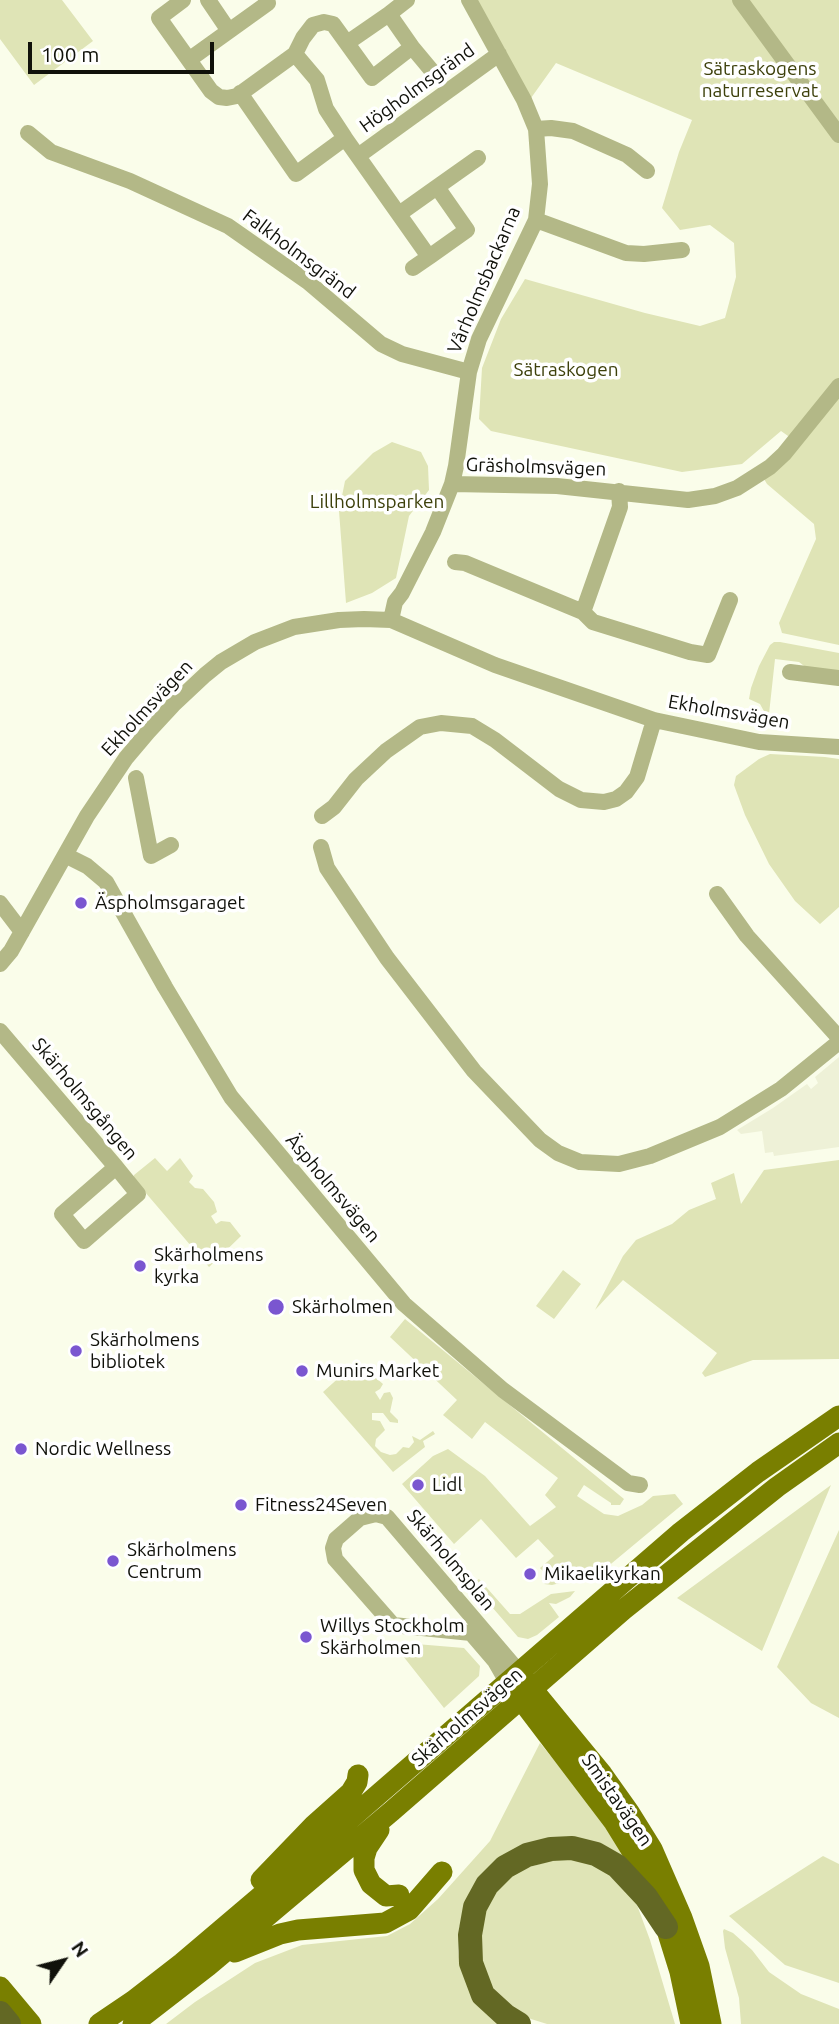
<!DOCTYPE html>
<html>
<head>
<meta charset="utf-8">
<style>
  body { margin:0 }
  #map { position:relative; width:839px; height:2024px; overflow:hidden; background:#fafdea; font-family:Ubuntu,sans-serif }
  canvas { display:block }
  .north { position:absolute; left:28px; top:1926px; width:70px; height:70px; -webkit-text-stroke:5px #fff; paint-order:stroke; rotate:55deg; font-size:19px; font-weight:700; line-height:28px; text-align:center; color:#10110a }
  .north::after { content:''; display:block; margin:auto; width:24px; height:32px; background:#10110a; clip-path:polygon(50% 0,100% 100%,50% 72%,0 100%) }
  .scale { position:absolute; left:28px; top:42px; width:186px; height:32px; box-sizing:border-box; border:4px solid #10110a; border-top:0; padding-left:9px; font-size:21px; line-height:24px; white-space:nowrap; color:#10110a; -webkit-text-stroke:5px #fff; paint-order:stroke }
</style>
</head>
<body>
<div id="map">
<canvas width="839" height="2024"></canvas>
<div class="north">N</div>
<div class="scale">100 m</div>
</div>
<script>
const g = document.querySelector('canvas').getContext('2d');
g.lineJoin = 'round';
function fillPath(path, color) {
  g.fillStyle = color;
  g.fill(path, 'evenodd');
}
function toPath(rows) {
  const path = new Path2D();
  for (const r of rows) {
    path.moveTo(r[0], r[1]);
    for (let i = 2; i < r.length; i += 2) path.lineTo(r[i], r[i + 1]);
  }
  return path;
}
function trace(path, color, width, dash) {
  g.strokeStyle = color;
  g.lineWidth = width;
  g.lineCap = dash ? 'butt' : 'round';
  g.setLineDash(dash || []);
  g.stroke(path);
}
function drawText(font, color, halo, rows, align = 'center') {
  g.font = font + ' Ubuntu,sans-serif';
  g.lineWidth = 7;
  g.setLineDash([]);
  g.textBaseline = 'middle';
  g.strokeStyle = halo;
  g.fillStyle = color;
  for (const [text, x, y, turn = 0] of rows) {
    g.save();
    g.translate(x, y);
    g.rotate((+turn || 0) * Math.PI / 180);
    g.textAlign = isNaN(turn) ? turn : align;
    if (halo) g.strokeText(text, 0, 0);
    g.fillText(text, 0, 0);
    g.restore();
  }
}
fillPath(toPath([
  [839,1057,839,1147,774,1156,773,1152,765,1153,762,1131,741,1134,737,1130,773,1108,807,1084,811,1089,818,1083,815,1077]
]), '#eef1d7');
fillPath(toPath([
  [0,0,62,0,93,41,34,85,0,39],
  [476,0,839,0,839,645,782,633,779,623,816,539,814,524,767,484,764,479,798,443,781,431,742,464,682,472,491,431,479,419,482,368,501,319,525,279,645,313,700,326,725,318,736,277,734,243,710,225,680,230,662,208,679,152,692,120,556,63,531,98],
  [392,442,421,452,428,466,429,490,409,516,396,578,372,593,346,603,339,511,345,481,373,453],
  [774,642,780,642,839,653,839,672,808,669,799,662,775,659,769,714,766,715,760,704,749,699,751,688,759,666,770,645],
  [770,754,825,757,839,759,839,907,820,924,795,901,769,864,745,815,734,785,736,776,759,759],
  [155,1158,167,1171,180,1158,193,1176,189,1182,195,1188,203,1189,214,1202,217,1212,211,1216,216,1224,221,1221,230,1222,241,1236,209,1267,133,1178,134,1175],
  [839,1160,839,1359,753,1360,705,1377,702,1373,717,1353,623,1280,595,1310,623,1256,636,1240,672,1224,689,1210,716,1199,711,1183,734,1173,741,1204,764,1170],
  [563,1270,581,1284,554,1319,536,1306],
  [405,1319,624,1499,620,1505,611,1505,611,1503,584,1485,577,1496,604,1514,618,1516,642,1505,653,1496,675,1494,683,1504,600,1573,552,1585,544,1584,550,1579,540,1568,554,1556,538,1539,516,1558,481,1519,454,1544,402,1484,433,1456,448,1449,485,1476,530,1526,556,1507,545,1495,558,1478,485,1422,472,1439,443,1415,457,1400,390,1337],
  [353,1365,362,1366,383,1384,380,1389,375,1392,380,1400,384,1393,390,1392,393,1398,390,1412,398,1420,398,1423,390,1422,383,1413,372,1413,372,1420,380,1421,385,1430,376,1439,375,1446,381,1452,390,1455,396,1454,403,1447,409,1448,414,1442,412,1436,420,1440,433,1431,435,1434,423,1441,425,1447,393,1472,323,1392],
  [831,1485,762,1651,677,1598],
  [839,1530,839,1718,811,1703,777,1667],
  [479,1579,510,1614,520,1614,551,1594,575,1591,570,1597,556,1604,549,1603,559,1617,537,1635,528,1639,518,1637,472,1584],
  [392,1642,464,1648,480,1666,479,1676,444,1708],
  [540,1743,595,1810,627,1859,538,1843,459,1927,458,1951,461,1969,503,2024,166,2024,195,2002,255,1963,302,1945,387,1936,410,1924,438,1899,490,1841],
  [823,1856,839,1864,839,1983,785,1965,729,1916],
  [563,1857,611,1868,637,1905,650,1940,675,2024,547,2024,531,2019,504,2004,479,1971,484,1910,495,1892,509,1877,523,1869],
  [724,1929,733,1933,752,1950,769,1972,801,1994,839,2009,839,2024,741,2024,739,1998,725,1948,723,1931]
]), '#dfe4b6');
trace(toPath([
  [183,0,159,18,211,91,219,97,227,98,237,96,295,54,303,38,313,25,324,22,333,24,372,78,412,47,389,14,347,43],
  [208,0,229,31],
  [740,0,839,135],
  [389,14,407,0],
  [412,47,432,71],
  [295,54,317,80,326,109,345,138,429,257,467,230,437,187,399,214],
  [190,59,268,3,266,0],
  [240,93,296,174,345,138],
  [536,129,551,128,573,131,627,155,647,171],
  [28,133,51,152,130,181,228,226,308,282,381,344,402,354,469,372],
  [358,156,499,54],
  [437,187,478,158],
  [536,220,626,253,644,254,682,250],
  [413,268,429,257],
  [452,484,557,486,688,500,715,496,737,488,770,467,784,454,839,386],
  [455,562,465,563,583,612,593,622,690,652,708,655,730,600],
  [583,612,620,507,619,491],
  [391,620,395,602,402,593,433,532,452,484,456,466,469,372,479,339,536,220,540,184,536,129,524,100,469,0],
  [790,672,839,678],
  [136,778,151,856,171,845],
  [322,816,334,807,356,779,386,751,420,727,441,723,472,726,495,740,559,789,581,800,604,802,616,799,626,792,637,777,654,720],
  [321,847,327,868,387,958,474,1071,540,1140,558,1153,580,1162,619,1164,650,1156,720,1127,781,1089,839,1042],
  [65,855,87,866,106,882,165,987,231,1097,404,1304,503,1390,628,1483,640,1485],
  [717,894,747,936,839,1038],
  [0,903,22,932],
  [0,964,11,951,87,816,126,758,148,732,173,705,205,675,221,662,255,642,294,627,339,620,364,619,391,620,495,665,654,720,759,742,839,747],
  [0,1031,116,1167,138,1194,84,1241,62,1214,116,1167],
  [507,1682,495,1661,471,1633,393,1625,335,1559,333,1548,336,1539,360,1518,376,1514,387,1517,519,1672]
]), '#b3b887', 16);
trace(toPath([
  [524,1679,602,1774,629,1812,652,1849,682,1918,699,1966,711,2024],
  [513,1689,614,1822,635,1856,666,1927,680,1972,691,2024],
  [379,1830,367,1848,364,1858,364,1870,371,1884,386,1896,399,1895],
  [261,1880,314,1825,351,1792,357,1782,358,1775],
  [235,1952,280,1934,298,1930,385,1923,409,1910,442,1872],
  [0,1987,31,2024],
  [99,2024,133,2001,182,1963,268,1890,681,1532,758,1472,839,1416],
  [133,2024,208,1966,392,1811,623,1610,777,1487,839,1443]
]), '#797f00', 21);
trace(toPath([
  [0,2013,9,2024],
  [519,2024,506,2016,483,1995,471,1963,470,1935,475,1907,487,1885,505,1867,527,1855,551,1849,572,1848,596,1854,617,1866,646,1897,666,1927]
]), '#636824', 24);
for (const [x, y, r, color] of [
  [81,903,7,"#7a56d0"],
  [140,1266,7,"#7a56d0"],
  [276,1307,9,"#7a56d0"],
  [76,1351,7,"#7a56d0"],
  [302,1371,7,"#7a56d0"],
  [21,1449,7,"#7a56d0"],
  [418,1485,7,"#7a56d0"],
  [241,1505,7,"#7a56d0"],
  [113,1561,7,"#7a56d0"],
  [530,1574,7,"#7a56d0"],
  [306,1637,7,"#7a56d0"]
]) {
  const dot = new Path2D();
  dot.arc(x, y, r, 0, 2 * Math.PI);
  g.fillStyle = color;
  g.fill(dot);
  trace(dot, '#fff', 2.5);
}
drawText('19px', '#3d400b', '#fff', [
  ["Sätraskogens",760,69],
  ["naturreservat",760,91],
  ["Sätraskogen",566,370],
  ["Lillholmsparken",377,502]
]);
drawText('19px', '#10110a', '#fff', [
  ["Högholmsgränd",417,88,-36],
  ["Falkholmsgränd",299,254,37],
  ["Vårholmsbackarna",484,280,-67],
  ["Gräsholmsvägen",536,467,2],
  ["Ekholmsvägen",147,708,-47],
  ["Ekholmsvägen",729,712,10],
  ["Skärholmsgången",85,1099,50],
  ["Äspholmsvägen",333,1188,50],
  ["Skärholmsplan",451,1560,50],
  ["Skärholmsvägen",467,1717,-41],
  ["Smistavägen",617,1800,55]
]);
drawText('19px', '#10110a', '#fff', [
  ["Äspholmsgaraget",95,903],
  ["Skärholmens",154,1255],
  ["kyrka",154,1277],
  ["Skärholmen",292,1307],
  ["Skärholmens",90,1340],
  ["bibliotek",90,1362],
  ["Munirs Market",316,1371],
  ["Nordic Wellness",35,1449],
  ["Lidl",432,1485],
  ["Fitness24Seven",255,1505],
  ["Skärholmens",127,1550],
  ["Centrum",127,1572],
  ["Mikaelikyrkan",544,1574],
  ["Willys Stockholm",320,1626],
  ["Skärholmen",320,1648]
], 'left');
</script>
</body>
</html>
